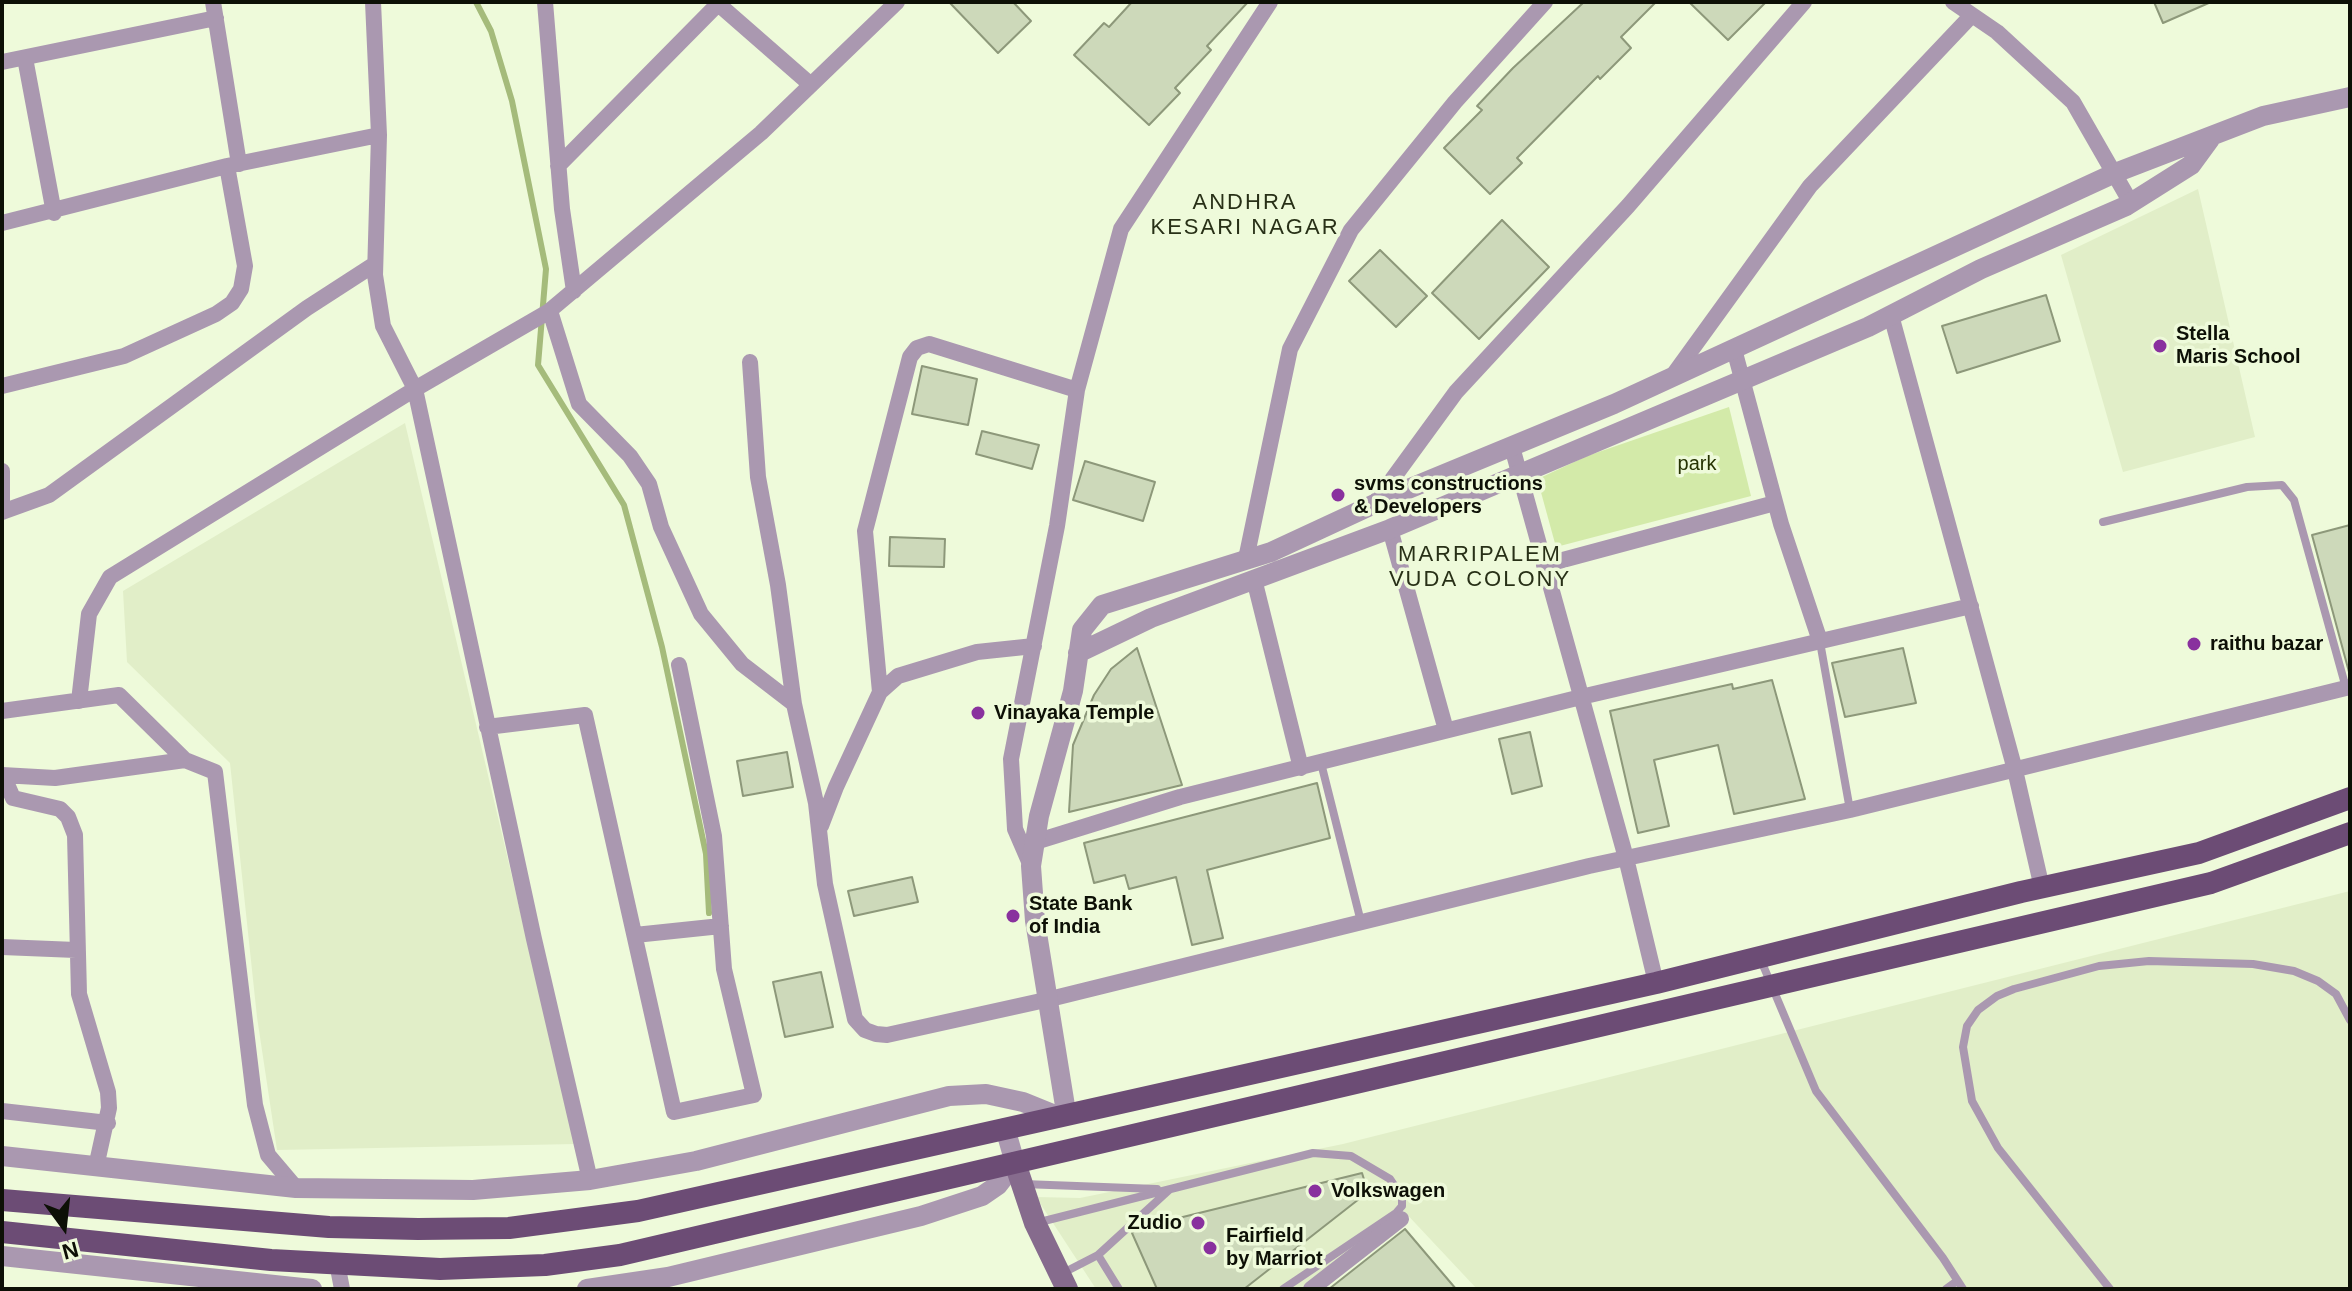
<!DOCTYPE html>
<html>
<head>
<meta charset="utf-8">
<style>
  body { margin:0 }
  #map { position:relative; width:2352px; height:1291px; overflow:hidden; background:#eefada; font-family:Helvetica,sans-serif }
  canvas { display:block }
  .frame { position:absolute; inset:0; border:4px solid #0d1006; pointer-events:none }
  .north { position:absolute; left:24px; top:1187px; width:80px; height:80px; -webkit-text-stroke:6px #eefada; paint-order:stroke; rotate:165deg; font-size:22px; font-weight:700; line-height:32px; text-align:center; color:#0d1006 }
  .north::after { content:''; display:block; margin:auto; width:28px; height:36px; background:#0d1006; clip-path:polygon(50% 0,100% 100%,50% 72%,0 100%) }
</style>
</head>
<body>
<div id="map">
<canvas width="2352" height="1291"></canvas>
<div class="frame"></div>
<div class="north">N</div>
</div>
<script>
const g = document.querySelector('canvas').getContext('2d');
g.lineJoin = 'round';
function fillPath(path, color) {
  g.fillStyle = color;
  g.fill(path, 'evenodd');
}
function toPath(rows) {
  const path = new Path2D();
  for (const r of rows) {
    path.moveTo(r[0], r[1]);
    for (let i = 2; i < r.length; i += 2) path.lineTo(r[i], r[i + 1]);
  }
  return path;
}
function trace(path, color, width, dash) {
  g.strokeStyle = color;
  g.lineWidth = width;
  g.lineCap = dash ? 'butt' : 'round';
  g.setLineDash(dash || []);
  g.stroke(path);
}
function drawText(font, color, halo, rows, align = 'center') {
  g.font = font + ' Helvetica,sans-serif';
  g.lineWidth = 7;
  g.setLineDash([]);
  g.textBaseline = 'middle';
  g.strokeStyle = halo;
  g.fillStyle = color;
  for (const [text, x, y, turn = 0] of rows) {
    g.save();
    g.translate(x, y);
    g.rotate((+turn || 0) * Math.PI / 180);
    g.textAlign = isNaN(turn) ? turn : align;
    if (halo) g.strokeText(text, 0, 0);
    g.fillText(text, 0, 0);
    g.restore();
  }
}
fillPath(toPath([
  [2198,189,2255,437,2123,472,2061,255],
  [405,423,575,1144,277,1150,257,1017,230,763,127,662,123,591],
  [2350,891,2350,1289,1477,1289,1401,1208,1301,1289,1096,1289,1036,1197,1080,1198,1343,1144]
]), '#e1eec8');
fillPath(toPath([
  [1729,407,1751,496,1556,547,1539,485,1542,477,1587,456]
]), '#d3eaa9');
trace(toPath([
  [476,2,491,31,512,101,546,269,538,365,624,505,662,647,706,854,709,913]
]), '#a5bb7b', 6);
const building = toPath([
  [949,2,1013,2,1031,21,998,53,949,2],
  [1132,2,1248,2,1207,46,1211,50,1175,88,1180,93,1149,125,1074,55,1104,23,1109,27,1132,2],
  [1584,2,1656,2,1621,37,1631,48,1600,79,1598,76,1517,158,1522,163,1490,194,1444,148,1482,110,1477,106,1513,68,1584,2],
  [1689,2,1766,2,1728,40,1689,2],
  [2154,2,2211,2,2163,23,2154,2],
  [1502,220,1549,267,1479,339,1432,293,1502,220],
  [1380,250,1427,296,1396,327,1349,281,1380,250],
  [2046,295,2060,341,1957,373,1942,326,2046,295],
  [922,366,977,379,968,425,912,414,922,366],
  [982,431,1039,445,1032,469,976,454,982,431],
  [1085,461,1155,482,1143,521,1073,500,1085,461],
  [2350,525,2350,672,2349,672,2312,535,2350,525],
  [890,537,945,539,944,567,889,566,890,537],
  [1137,648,1182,785,1069,812,1073,745,1094,695,1111,669,1137,648],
  [1903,648,1916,703,1845,717,1832,663,1903,648],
  [1772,680,1805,799,1734,814,1718,745,1654,760,1669,826,1638,833,1610,711,1732,684,1733,689,1772,680],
  [1530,732,1542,786,1512,794,1499,739,1530,732],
  [787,752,793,787,743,796,737,761,787,752],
  [1317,783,1330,838,1207,870,1223,938,1192,945,1176,877,1129,889,1125,875,1094,883,1084,843,1317,783],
  [912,877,918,902,854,916,848,891,912,877],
  [821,972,833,1027,785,1037,773,982,821,972],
  [1362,1173,1368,1192,1244,1289,1157,1289,1132,1233,1138,1228,1362,1173],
  [1405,1229,1456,1289,1329,1289,1405,1229]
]);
fillPath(building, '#cdd9ba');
trace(building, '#8d987a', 2);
trace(toPath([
  [2103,522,2247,487,2282,485,2294,500,2346,688],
  [1820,642,1850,810],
  [1321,763,1361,922],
  [1760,958,1816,1091,1943,1258,1963,1289],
  [1023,1184,1157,1189],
  [1036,1223,1313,1153,1351,1156,1390,1179,1402,1197,1402,1206,1396,1213,1283,1289],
  [1098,1255,1169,1190],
  [1061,1274,1098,1255,1119,1289],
  [1946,1289,1957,1281],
  [2110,1289,1998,1148,1972,1101,1963,1047,1967,1026,1978,1010,1997,996,2014,989,2099,966,2149,961,2253,964,2294,971,2318,981,2336,994,2350,1020]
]), '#aa98b0', 8);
trace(toPath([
  [213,2,239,164],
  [373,2,379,135,375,275,383,326,415,389,534,939,590,1180],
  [545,2,562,209,574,291],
  [716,2,811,85],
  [1953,2,1997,32,2073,102,2131,203],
  [25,58,54,213],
  [2,62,216,18],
  [558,166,720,2],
  [2,223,227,166,379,135],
  [550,311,579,404,630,456,649,484,661,527,701,614,742,664,794,704,816,803,825,884,855,1019,865,1030,876,1034,887,1035,1050,999,1589,866,1850,810,2350,687],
  [1891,315,2015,770,2042,888],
  [1734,349,1781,524,1820,641],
  [750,362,758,477,778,585,794,704],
  [1674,374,1810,186,1972,15],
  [2,386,124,356,216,314,232,303,241,289,245,266,227,166],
  [1512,447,1626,858,1656,983],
  [2,471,2,512],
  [1375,503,1456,392,1628,206,1804,2],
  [2,512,49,495,307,308,375,264],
  [1390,529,1446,730],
  [1246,559,1290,349,1351,230,1455,102,1545,2],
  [1544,565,1775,503],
  [1254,579,1301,768],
  [880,692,865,531,910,357,917,348,929,344,1077,390],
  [79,701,89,614,110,577,415,389,548,312,761,133,897,2],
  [2,711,119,695,185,760,215,772,255,1105,268,1155,296,1188],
  [487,727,585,715,674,1112,754,1095,724,969,714,836,679,665],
  [2,775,55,778,185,760],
  [3,775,13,798,60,809,68,817,75,835,79,994,108,1092,109,1108,96,1167],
  [821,826,836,787,880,692,898,676,977,652,1034,646],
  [1035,842,1180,797,1581,697,1971,606],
  [1031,866,1015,829,1011,759,1057,526,1077,390,1121,229,1270,2],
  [635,935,721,926],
  [2,947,76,950],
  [2,1111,108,1123],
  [337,1263,342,1289],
  [1311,1289,1401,1219]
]), '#aa98b0', 16);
trace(toPath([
  [1078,653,1151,618,1390,529,1868,327,1981,269,2126,206,2191,165,2210,139],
  [1066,1112,1035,921,1031,866,1039,816,1073,691,1082,630,1102,605,1271,552,1396,494,1614,404,2115,173,2263,116,2350,97],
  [2,1156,296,1188,473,1190,590,1180,696,1161,949,1096,986,1094,1023,1102,1055,1115],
  [2,1256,312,1289],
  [587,1289,668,1277,921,1216,982,1196,998,1185,1015,1163,1005,1128]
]), '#aa98b0', 20);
trace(toPath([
  [1015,1163,1035,1223,1067,1289]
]), '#866b8d', 22);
trace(toPath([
  [2,1200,329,1227,418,1229,509,1228,638,1211,1656,983,2021,892,2199,853,2350,798],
  [2,1232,271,1260,440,1269,545,1265,620,1255,2211,883,2350,833]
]), '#6c4c75', 22);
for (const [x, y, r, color] of [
  [2160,346,8,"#89319e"],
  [1338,495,8,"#89319e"],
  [2194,644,8,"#89319e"],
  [978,713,8,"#89319e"],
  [1013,916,8,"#89319e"],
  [1315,1191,8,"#89319e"],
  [1198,1223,8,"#89319e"],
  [1210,1248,8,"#89319e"]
]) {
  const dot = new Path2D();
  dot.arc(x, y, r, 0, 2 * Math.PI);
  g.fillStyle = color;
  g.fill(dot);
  trace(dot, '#eefada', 3);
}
drawText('bold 20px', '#0d1006', '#eefada', [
  ["Stella",2176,334],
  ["Maris School",2176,357],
  ["svms constructions",1354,484],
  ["& Developers",1354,507],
  ["raithu bazar",2210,644],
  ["Vinayaka Temple",994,713],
  ["State Bank",1029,904],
  ["of India",1029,927],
  ["Volkswagen",1331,1191],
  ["Zudio",1182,1223,"right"],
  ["Fairfield",1226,1236],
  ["by Marriot",1226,1259]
], 'left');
drawText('20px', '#263303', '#eefada', [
  ["park",1697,464]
]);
g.letterSpacing = '2px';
drawText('22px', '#283017', '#eefada', [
  ["ANDHRA",1245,203],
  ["KESARI NAGAR",1245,228],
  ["MARRIPALEM",1480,555],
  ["VUDA COLONY",1480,580]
]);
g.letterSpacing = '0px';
</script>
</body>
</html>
